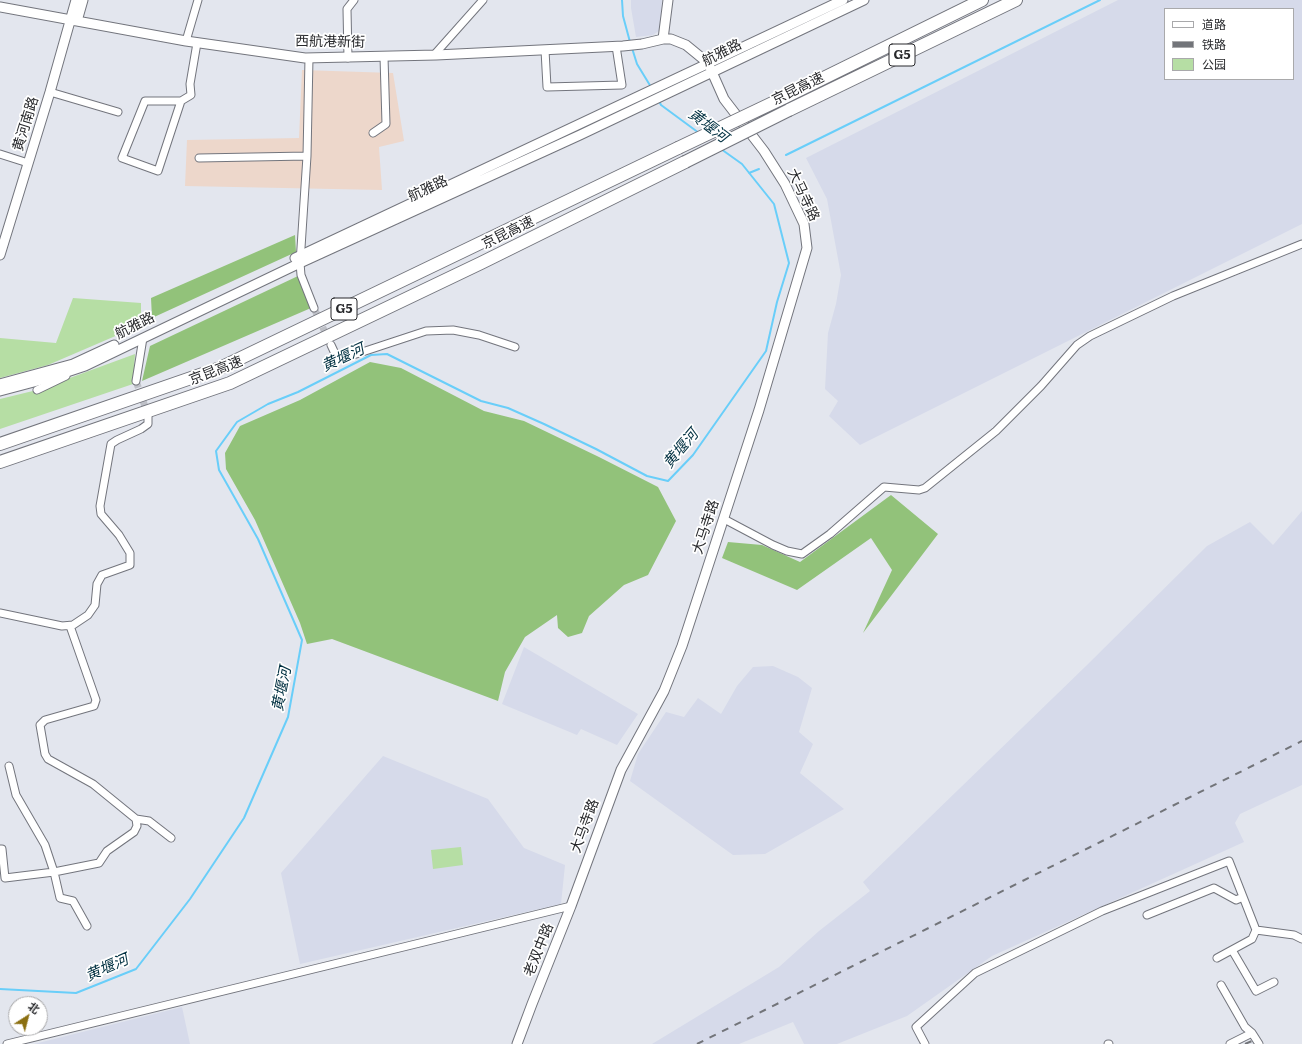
<!DOCTYPE html>
<html>
<head>
<meta charset="utf-8">
<style>
  body { margin:0 }
  #map { position:relative; width:1302px; height:1044px; overflow:hidden; background:#e3e6ee; font-family:Literata,"Noto Sans SC",serif }
  canvas { display:block }
  .legend { position:absolute; left:1164px; top:8px; width:130px; height:72px; box-sizing:border-box; background:#fff; border:1px solid #a9a9ab; margin:0; padding:5px 7px; list-style:none; font-size:12px; color:#28292c }
  .legend li { display:flex; align-items:center; gap:8px; height:20px }
  .legend b { width:20px; border:1px solid #a9a9ab }
  .north { position:absolute; left:8px; top:996px; width:40px; height:40px; box-sizing:border-box; background:#fff; border:1px solid #a9a9ab; border-radius:50%; rotate:36deg; font-size:11px; font-weight:700; line-height:16px; text-align:center; color:#28292c }
  .north::after { content:''; display:block; margin:auto; width:14px; height:18px; background:#8b6f11; clip-path:polygon(50% 0,100% 100%,50% 72%,0 100%) }
</style>
</head>
<body>
<div id="map">
<canvas width="1302" height="1044"></canvas>
<ul class="legend">
<li><b style="height:5px;background:#fff"></b>道路</li>
<li><b style="height:5px;background:#727479"></b>铁路</li>
<li><b style="height:11px;background:#b6dea4"></b>公园</li>
</ul>
<div class="north">北</div>
</div>
<script>
const g = document.querySelector('canvas').getContext('2d');
g.lineJoin = 'round';
function fillPath(path, color) {
  g.fillStyle = color;
  g.fill(path, 'evenodd');
}
function toPath(rows) {
  const path = new Path2D();
  for (const r of rows) {
    path.moveTo(r[0], r[1]);
    for (let i = 2; i < r.length; i += 2) path.lineTo(r[i], r[i + 1]);
  }
  return path;
}
function trace(path, color, width, dash) {
  g.strokeStyle = color;
  g.lineWidth = width;
  g.lineCap = dash ? 'butt' : 'round';
  g.setLineDash(dash || []);
  g.stroke(path);
}
function drawText(font, color, halo, rows, align = 'center') {
  g.font = font + ' Literata,"Noto Sans SC",serif';
  g.lineWidth = 3.5;
  g.setLineDash([]);
  g.textBaseline = 'middle';
  g.strokeStyle = halo;
  g.fillStyle = color;
  for (const [text, x, y, turn = 0] of rows) {
    g.save();
    g.translate(x, y);
    g.rotate((+turn || 0) * Math.PI / 180);
    g.textAlign = isNaN(turn) ? turn : align;
    if (halo) g.strokeText(text, 0, 0);
    g.fillText(text, 0, 0);
    g.restore();
  }
}
fillPath(toPath([
  [302,70,393,73,404,141,379,147,382,190,185,186,187,140,299,138]
]), '#edd7cb');
fillPath(toPath([
  [631,0,662,0,660,30,653,35,636,37,631,8],
  [1118,0,1302,0,1302,224,860,445,829,416,838,401,825,389,828,333,836,304,841,275,827,199,806,158],
  [1165,9,1293,9,1293,79,1165,79],
  [1302,511,1302,785,1240,814,1235,823,1244,842,992,956,907,1016,837,1044,804,1044,793,1022,739,1044,652,1044,779,967,819,931,870,891,863,882,1086,666,1207,546,1250,522,1273,545],
  [524,647,638,714,617,745,581,729,577,735,502,704],
  [773,666,798,677,812,688,799,732,813,744,800,773,844,809,765,854,733,855,630,781,638,754,666,712,684,717,698,698,721,714,737,686,753,667],
  [383,756,488,799,524,848,565,865,561,904,300,964,281,873],
  [182,1007,190,1044,34,1044]
]), '#d6daea');
fillPath(toPath([
  [73,298,141,303,141,325,48,365,0,378,0,338,56,343],
  [135,354,133,384,0,429,0,399,37,390],
  [461,847,463,865,433,869,431,850]
]), '#b6dea4');
fillPath(toPath([
  [295,235,296,252,152,318,151,298],
  [298,276,311,308,142,381,150,346],
  [370,362,401,368,484,411,524,421,599,457,658,487,676,521,648,575,624,585,589,616,582,633,568,637,558,628,557,615,525,637,505,672,498,701,332,639,307,644,300,623,255,520,226,469,225,453,240,426,300,400],
  [891,495,938,534,863,633,892,570,871,538,797,590,722,558,728,542,762,545,800,562]
]), '#92c27a');
trace(toPath([
  [622,0,623,16,630,42],
  [632,48,637,64,651,87],
  [659,101,661,105,699,133],
  [786,155,1100,0],
  [749,173,759,169],
  [0,989,76,993,136,969,190,899,244,818,288,717,302,640,258,539,219,470,216,451,237,422,268,404,298,392,371,355,387,354,481,401,508,408,544,424,596,449,647,476,668,481,693,455,766,351,777,302,789,263,774,204,742,164,721,149]
]), '#69cef9', 2);
trace(toPath([
  [314,308,328,339],
  [136,381,148,415]
]), '#bec0c7', 7, [7, 3.5]);
const street = toPath([
  [186,41,198,0],
  [545,50,547,87,622,85,616,46],
  [434,55,483,0],
  [309,58,307,156,300,263,301,275,314,308],
  [348,58,347,9,354,0],
  [50,92,118,112],
  [181,101,145,101,122,158,158,171,181,101,191,95,190,84,197,43],
  [373,133,386,124,384,57],
  [0,154,28,163],
  [199,158,307,156],
  [331,345,338,360,426,331,453,330,479,335,515,347],
  [136,381,143,338,140,340],
  [37,390,66,376],
  [724,519,773,545,787,551,802,554,830,534,884,487,919,490,925,488,996,431,1041,386,1077,345,1090,336,1173,296,1302,244],
  [0,613,62,626,73,625,88,615,95,605,97,584,102,575,130,565,130,553,119,535,101,514,100,506,111,444,117,440,141,429,148,424,148,416],
  [70,626,96,700,94,706,45,720,40,725,45,754,48,759,93,784,136,819,149,821,171,838],
  [9,766,16,795,45,845,54,872,60,898,73,901,87,926],
  [0,849,2,849,5,878,54,872,99,863,107,851,134,832,137,826,136,819],
  [1147,915,1214,888,1236,900,1243,897],
  [1232,950,1256,991,1274,982],
  [1217,958,1252,939,1256,930],
  [1221,985,1245,1027,1252,1033,1259,1044],
  [7,1044,571,906],
  [925,1044,916,1027,975,973,1102,911,1229,861,1256,930,1294,935,1302,939],
  [1108,1044,1109,1044],
  [1230,1044,1252,1033]
]);
const secondary = toPath([
  [0,7,186,41,305,58,436,55,623,46,642,44,663,39,671,39,686,45,708,63,724,99,764,151,785,184,804,224,807,248,759,410,682,646,664,691,621,770,571,906,532,1004,517,1044],
  [77,21,83,0],
  [663,39,668,0],
  [0,255,50,92,76,0],
  [295,258,843,0],
  [0,384,73,364,114,345],
  [0,391,49,378,85,366,300,263,580,135,864,0]
]);
const highway = toPath([
  [783,98,982,0],
  [789,110,1016,0],
  [0,444,220,368,678,148],
  [0,462,230,383,481,263,685,162]
]);
trace(street, '#73757d', 9);
trace(secondary, '#73757d', 11);
trace(highway, '#73757d', 14);
trace(street, '#fff', 7);
trace(secondary, '#fff', 9);
trace(highway, '#fff', 12);
trace(toPath([
  [697,1044,1302,741],
  [1245,1044,1252,1041]
]), '#727479', 2, [7, 7]);
const highwayBridge = toPath([
  [678,148,783,98],
  [685,162,789,110]
]);
trace(highwayBridge, '#73757d', 14, []);
trace(highwayBridge, '#fff', 12);
for (const [x, y, w] of [
  [902,55,26],
  [344,309,26]
]) {
  const box = new Path2D();
  box.roundRect(x - w / 2, y - 11, w, 22, 3);
  g.fillStyle = '#fff';
  g.fill(box);
  trace(box, '#28292c', 1);
}
drawText('bold 13px', '#28292c', null, [
  ["G5",902,55],
  ["G5",344,309]
]);
drawText('14px', '#28292c', '#fff', [
  ["西航港新街",330,42,1],
  ["航雅路",722,53,-26],
  ["京昆高速",798,89,-26],
  ["黄河南路",26,124,-73],
  ["航雅路",428,189,-25],
  ["大马寺路",803,195,65],
  ["京昆高速",508,233,-26],
  ["航雅路",135,326,-26],
  ["京昆高速",216,371,-21],
  ["大马寺路",706,527,-72],
  ["大马寺路",585,826,-70],
  ["老双中路",539,950,-68]
]);
drawText('italic 15px', '#003041', '#fff', [
  ["黄堰河",708,126,37],
  ["黄堰河",343,358,-25],
  ["黄堰河",681,449,-50],
  ["黄堰河",282,689,-79],
  ["黄堰河",107,968,-24]
]);
</script>
</body>
</html>
